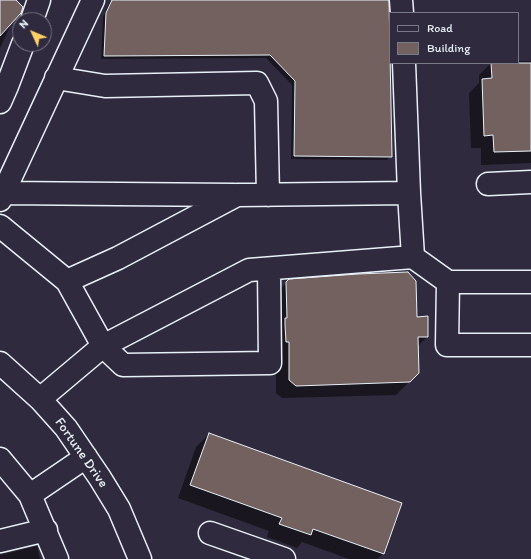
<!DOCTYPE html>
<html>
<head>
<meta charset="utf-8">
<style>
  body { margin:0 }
  #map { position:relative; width:531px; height:559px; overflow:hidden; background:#2f2a3d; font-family:Itim,sans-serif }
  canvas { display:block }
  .legend { position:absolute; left:389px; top:12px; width:130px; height:52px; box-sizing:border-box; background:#2f2a3d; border:1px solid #797a88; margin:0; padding:5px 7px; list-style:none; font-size:12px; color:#e8f1f8 }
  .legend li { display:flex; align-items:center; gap:8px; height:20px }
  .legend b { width:20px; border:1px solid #797a88 }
  .north { position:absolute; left:12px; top:12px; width:40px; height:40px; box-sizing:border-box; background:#2f2a3d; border:1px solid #797a88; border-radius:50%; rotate:314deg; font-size:11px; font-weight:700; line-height:16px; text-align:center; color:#e8f1f8 }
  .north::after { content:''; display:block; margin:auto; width:14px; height:18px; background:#ffd166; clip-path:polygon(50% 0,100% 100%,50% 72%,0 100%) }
</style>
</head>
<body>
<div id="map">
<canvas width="531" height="559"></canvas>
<ul class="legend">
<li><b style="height:5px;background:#2f2a3d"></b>Road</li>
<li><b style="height:11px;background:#72615f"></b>Building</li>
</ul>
<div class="north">N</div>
</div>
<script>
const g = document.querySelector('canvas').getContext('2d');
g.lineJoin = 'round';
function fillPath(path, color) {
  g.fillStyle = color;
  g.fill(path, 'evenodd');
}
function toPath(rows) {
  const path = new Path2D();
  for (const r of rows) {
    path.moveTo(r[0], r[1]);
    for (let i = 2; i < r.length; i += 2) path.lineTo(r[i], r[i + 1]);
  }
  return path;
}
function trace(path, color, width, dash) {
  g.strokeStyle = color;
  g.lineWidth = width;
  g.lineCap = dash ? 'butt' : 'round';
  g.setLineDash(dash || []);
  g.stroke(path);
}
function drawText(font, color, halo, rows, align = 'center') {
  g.font = font + ' Itim,sans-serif';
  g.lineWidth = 3;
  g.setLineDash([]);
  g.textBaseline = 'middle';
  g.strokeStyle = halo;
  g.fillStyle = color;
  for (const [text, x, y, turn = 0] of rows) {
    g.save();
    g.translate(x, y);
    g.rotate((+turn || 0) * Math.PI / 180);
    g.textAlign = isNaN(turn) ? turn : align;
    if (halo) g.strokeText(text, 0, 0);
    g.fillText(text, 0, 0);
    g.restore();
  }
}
fillPath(toPath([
  [0,0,15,0,12,22,0,48],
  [111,0,388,0,391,156,387,160,291,159,292,85,266,58,101,59,103,17],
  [518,61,531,61,531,163,481,165,481,148,471,148,469,93,479,83,479,75,491,63,518,63],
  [289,280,416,318,427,337,417,347,418,373,396,395,282,398,276,393,276,355,274,296],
  [209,434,401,503,383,554,377,559,349,559,302,542,297,548,267,537,269,531,178,498,196,447],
  [37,546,40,559,0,559,0,555]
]), '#0007');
const building = toPath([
  [0,0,16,0,23,7,21,13,0,36,0,0],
  [112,0,389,0,392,157,294,156,295,81,270,55,104,56,106,13,112,0],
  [491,63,531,63,531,151,494,152,493,135,484,136,482,79,492,78,491,63],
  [408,272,416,281,417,317,428,316,428,337,418,337,419,373,410,382,296,386,289,380,289,342,286,342,285,325,285,318,287,318,286,282,289,279,358,274,408,272],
  [209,433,402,503,384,554,313,529,311,535,279,524,282,518,190,485,209,433]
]);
fillPath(building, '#72615f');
trace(building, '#e8f1f8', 1);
const minor = toPath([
  [401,0,402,13],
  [32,20,39,0],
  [404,63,409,193],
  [56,78,105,86,257,83,266,101,268,195],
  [0,102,7,86,23,44],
  [488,184,531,182],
  [3,193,234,195],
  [0,200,93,0],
  [0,226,67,281,118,258,237,195,409,193,413,257],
  [67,281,103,346,123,365,270,363,269,269],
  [448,282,447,345,531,345],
  [0,363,40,399,66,428,100,478,119,509,140,559],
  [40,399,103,346,249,270,413,257,448,282,531,282],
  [0,459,30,495,57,559],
  [30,495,86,457],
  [210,533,284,559],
  [0,541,46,530]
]);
trace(minor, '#e8f1f8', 25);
trace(minor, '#2f2a3d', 22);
drawText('14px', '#e8f1f8', '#2f2a3d', [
  ["Fortune Drive",81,453,55]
]);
</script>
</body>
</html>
